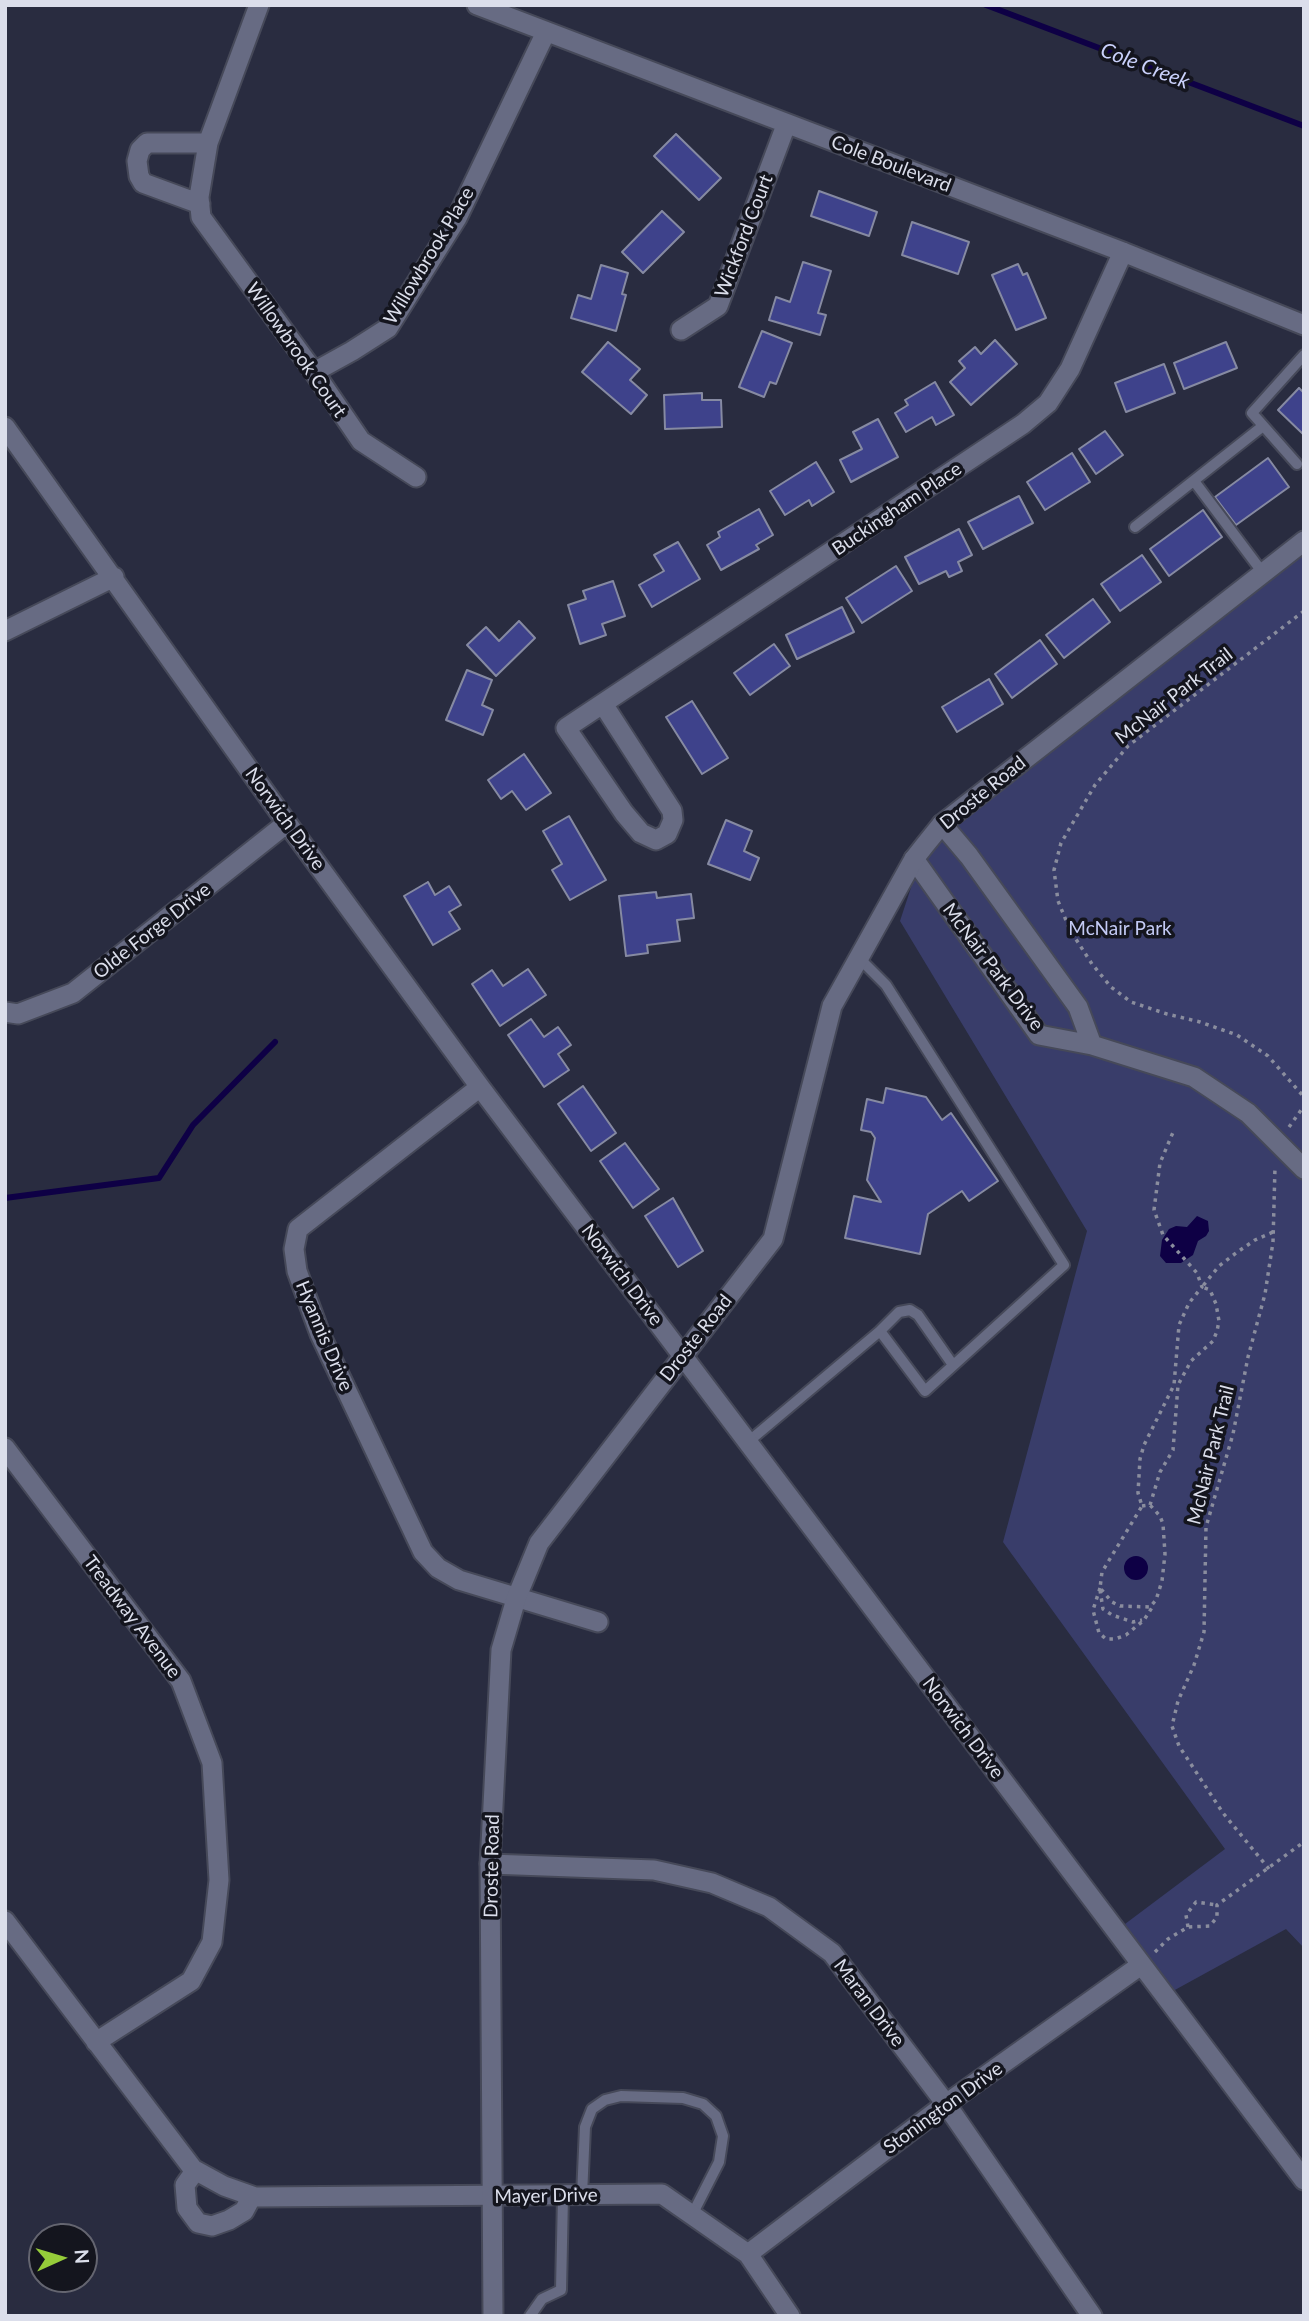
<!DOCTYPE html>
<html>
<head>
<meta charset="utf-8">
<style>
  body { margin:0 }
  #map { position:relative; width:1309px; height:2321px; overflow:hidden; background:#292c40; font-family:Lato,sans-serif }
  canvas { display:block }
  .frame { position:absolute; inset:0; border:7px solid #dbdeeb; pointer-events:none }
  .north { position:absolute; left:28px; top:2223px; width:70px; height:70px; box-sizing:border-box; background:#14151e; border:2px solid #646570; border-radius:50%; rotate:86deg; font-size:19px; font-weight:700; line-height:28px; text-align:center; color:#dbdeeb }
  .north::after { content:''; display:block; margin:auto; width:24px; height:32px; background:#96cc3a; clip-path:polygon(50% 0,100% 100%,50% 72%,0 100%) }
</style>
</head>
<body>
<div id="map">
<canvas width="1309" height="2321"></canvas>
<div class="frame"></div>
<div class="north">N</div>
</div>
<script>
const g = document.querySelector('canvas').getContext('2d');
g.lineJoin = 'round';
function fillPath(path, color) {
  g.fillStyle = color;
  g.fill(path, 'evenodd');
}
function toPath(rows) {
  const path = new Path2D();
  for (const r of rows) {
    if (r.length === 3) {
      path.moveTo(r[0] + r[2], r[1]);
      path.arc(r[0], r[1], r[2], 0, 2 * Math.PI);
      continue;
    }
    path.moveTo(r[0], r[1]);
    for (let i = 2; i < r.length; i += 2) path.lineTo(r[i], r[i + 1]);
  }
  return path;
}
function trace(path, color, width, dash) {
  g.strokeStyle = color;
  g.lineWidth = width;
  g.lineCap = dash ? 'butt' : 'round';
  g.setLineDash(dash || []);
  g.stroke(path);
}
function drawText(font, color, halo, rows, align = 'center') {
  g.font = font + ' Lato,sans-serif';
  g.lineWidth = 7;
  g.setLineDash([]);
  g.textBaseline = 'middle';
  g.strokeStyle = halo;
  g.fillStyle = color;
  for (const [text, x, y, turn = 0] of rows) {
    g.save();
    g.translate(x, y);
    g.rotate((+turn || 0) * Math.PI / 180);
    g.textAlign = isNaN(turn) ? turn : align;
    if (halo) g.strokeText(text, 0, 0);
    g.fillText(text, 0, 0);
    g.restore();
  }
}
fillPath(toPath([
  [1304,547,1304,1948,1286,1929,1173,1991,1125,1924,1225,1849,1003,1542,1087,1231,900,921,925,845]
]), '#393d6a');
fillPath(toPath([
  [1197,1216,1208,1221,1209,1231,1206,1236,1198,1241,1193,1255,1181,1263,1166,1263,1160,1256,1162,1240,1169,1229,1176,1226,1187,1227],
  [1136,1568,12]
]), '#0e0045');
trace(toPath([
  [986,5,1304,126],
  [5,1198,159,1178,193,1125,275,1042]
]), '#0e0045', 6);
const building = toPath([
  [676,134,721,178,699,200,654,156,676,134],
  [819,191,877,212,869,236,811,216,819,191],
  [662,211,684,232,643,273,622,252,662,211],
  [912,222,969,242,958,274,902,255,912,222],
  [803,262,831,271,818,313,826,315,820,335,769,320,776,297,790,302,803,262],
  [1018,264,1023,275,1027,273,1046,318,1016,330,992,275,1018,264],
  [601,265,628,273,622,294,626,295,616,331,571,318,578,295,591,299,601,265],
  [762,331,792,343,776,384,770,382,764,397,739,387,762,331],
  [995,340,1017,364,971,405,950,382,965,368,959,361,975,347,981,354,995,340],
  [608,342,640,369,630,380,647,395,631,414,582,372,608,342],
  [1226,342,1237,368,1184,389,1174,363,1226,342],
  [1164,364,1175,393,1126,412,1115,383,1164,364],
  [935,382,954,415,936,425,932,417,906,432,895,413,908,405,905,400,935,382],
  [1299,388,1304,393,1304,435,1278,410,1299,388],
  [702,393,702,400,721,400,722,427,665,429,664,395,702,393],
  [878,419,898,457,851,482,840,460,862,449,853,432,878,419],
  [1105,431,1123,455,1096,474,1079,449,1105,431],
  [1072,453,1090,482,1045,510,1027,482,1072,453],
  [1268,458,1289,487,1236,525,1215,497,1268,458],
  [816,462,834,492,812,506,809,500,785,515,770,491,816,462],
  [1019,496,1033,523,983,549,968,522,1019,496],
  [759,509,773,535,756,545,759,549,721,570,707,545,720,537,718,532,759,509],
  [1203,510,1222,537,1169,576,1150,549,1203,510],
  [959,529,972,555,958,562,962,571,949,577,946,571,919,584,905,557,959,529],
  [678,542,700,579,652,607,639,585,664,571,654,555,678,542],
  [1142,555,1161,582,1120,611,1101,584,1142,555],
  [896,566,912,591,862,623,846,598,896,566],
  [613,581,625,616,602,624,606,635,580,644,568,605,586,599,583,591,613,581],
  [1093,599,1110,622,1064,658,1046,635,1093,599],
  [842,607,854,632,797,659,786,635,842,607],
  [519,621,535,638,496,676,467,645,486,627,499,641,519,621],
  [1040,640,1057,664,1012,698,995,674,1040,640],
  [774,644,790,666,750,695,734,673,774,644],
  [467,670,492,680,482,705,493,710,483,735,446,720,467,670],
  [989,679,1003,704,957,732,942,707,989,679],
  [692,701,728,758,702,774,666,717,692,701],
  [524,754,551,793,526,810,512,791,501,799,488,780,524,754],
  [569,816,606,880,570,900,552,870,562,864,543,831,569,816],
  [726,820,752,831,744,851,759,858,750,880,708,864,726,820],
  [428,882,435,895,449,886,461,905,449,912,460,929,433,945,404,896,428,882],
  [656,892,657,898,691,894,694,918,677,920,680,941,647,945,648,953,626,956,619,896,656,892],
  [528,969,546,995,500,1026,472,984,492,970,503,986,528,969],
  [531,1019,544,1037,558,1027,571,1045,558,1054,569,1070,544,1087,508,1035,531,1019],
  [583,1086,616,1133,591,1151,558,1104,583,1086],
  [886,1088,926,1097,942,1120,951,1113,998,1181,969,1201,962,1191,928,1214,920,1254,845,1238,854,1196,881,1202,867,1180,875,1138,871,1132,861,1130,867,1099,883,1103,886,1088],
  [625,1143,659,1189,633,1208,600,1161,625,1143],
  [673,1198,703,1251,678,1267,645,1216,673,1198]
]);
fillPath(building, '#3e428b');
trace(building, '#868aa2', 2);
const service = toPath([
  [1297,464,1252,413,1304,355],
  [1194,481,1263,573],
  [1135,527,1263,426],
  [880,1331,899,1312,910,1310,918,1315,953,1365],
  [748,1442,880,1331,925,1391,1064,1265,886,985,859,958],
  [582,2196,585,2127,592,2109,605,2100,621,2096,683,2098,703,2104,716,2116,723,2136,719,2162,692,2215],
  [530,2316,542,2299,561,2290,563,2196]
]);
const minor = toPath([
  [259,5,208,143,199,197,201,217,314,372,361,441,416,477],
  [477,5,1123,252,1304,325],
  [200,204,143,183,139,176,137,161,140,150,147,143,208,143],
  [681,330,718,306,786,125],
  [314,372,352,351,388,328,457,218,546,32],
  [5,427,287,823,480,1087,1304,2180],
  [5,631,114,577],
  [603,704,672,811,673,820,667,834,656,840,641,833,624,813,566,728,1023,424,1048,403,1070,369,1123,252],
  [914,859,1039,1035,1092,1045,1078,1007,969,856,942,824],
  [5,1012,18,1014,73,993,287,823],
  [1092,1045,1194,1077,1248,1113,1304,1169],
  [480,1087,298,1229,294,1249,297,1271,320,1334,423,1552,438,1568,459,1580,598,1622],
  [5,1448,181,1681,212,1763,219,1880,212,1942,191,1981,96,2042],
  [490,1864,654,1870,712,1883,769,1907,832,1953,946,2104,1092,2316],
  [5,1921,193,2169,224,2186,255,2197,662,2194,748,2254,790,2316],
  [195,2171,185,2185,187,2208,198,2223,212,2226,229,2220,244,2211,252,2196],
  [748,2254,946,2104,1141,1965]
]);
const tertiary = toPath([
  [493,2316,490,1864,501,1650,516,1599,539,1543,773,1239,832,1006,914,859,925,845,942,824,1304,541]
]);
trace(service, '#464959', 14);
trace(minor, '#464959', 23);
trace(tertiary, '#464959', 23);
trace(toPath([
  [1304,611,1128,746,1095,785,1061,843,1054,870,1058,901,1070,930,1092,964,1111,987,1131,1002,1167,1014,1200,1022,1237,1035,1268,1056,1304,1097],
  [1289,1127,1304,1106],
  [1150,1505,1160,1472,1173,1450,1178,1385,1191,1361,1213,1341,1217,1331,1219,1321,1216,1304,1210,1290,1202,1287,1219,1266,1236,1253,1255,1240,1273,1232],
  [1142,1506,1150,1505,1160,1516,1163,1524,1165,1554,1162,1581,1156,1600,1150,1607,1120,1606,1112,1602,1100,1588,1102,1572,1142,1506,1138,1493,1140,1459,1144,1445,1174,1385,1179,1325,1189,1303,1202,1287,1197,1273,1163,1235,1154,1210,1160,1163,1174,1130],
  [1100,1588,1093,1610,1099,1633,1106,1639,1115,1639,1126,1635,1144,1620,1153,1606],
  [1100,1590,1103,1609,1112,1615,1133,1622,1142,1620],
  [1269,1869,1223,1813,1179,1746,1172,1726,1178,1701,1194,1665,1204,1632,1206,1527,1233,1434,1248,1357,1265,1294,1273,1242,1275,1167],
  [1188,1927,1186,1915,1196,1902,1217,1905],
  [1155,1952,1168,1939,1188,1927,1210,1926,1217,1917,1217,1905,1304,1842]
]), '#8a8d9e', 3.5, [3.5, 5]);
trace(service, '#676b83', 10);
trace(minor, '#676b83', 19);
trace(tertiary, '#676b83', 19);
drawText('19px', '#dbdeeb', '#14151e', [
  ["Cole Boulevard",891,164,21],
  ["Wickford Court",744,236,-69],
  ["Willowbrook Place",429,256,-59],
  ["Willowbrook Court",296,350,55],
  ["Buckingham Place",897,509,-34],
  ["McNair Park Trail",1174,696,-38],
  ["Droste Road",983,793,-39],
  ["Norwich Drive",285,819,54],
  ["Olde Forge Drive",152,931,-38],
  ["McNair Park Drive",993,967,53],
  ["Norwich Drive",622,1275,53],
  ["Hyannis Drive",324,1336,67],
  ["Droste Road",696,1338,-52],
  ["McNair Park Trail",1211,1455,-76],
  ["Treadway Avenue",132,1617,53],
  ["Norwich Drive",963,1728,53],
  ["Droste Road",492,1866,-89],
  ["Maran Drive",869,2003,53],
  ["Stonington Drive",943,2108,-36],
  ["Mayer Drive",546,2196,-1]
]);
drawText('19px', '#c3caf4', '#14151e', [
  ["McNair Park",1120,929]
]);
drawText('italic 21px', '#cad1fb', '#14151e', [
  ["Cole Creek",1145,66,21]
]);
</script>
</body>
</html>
